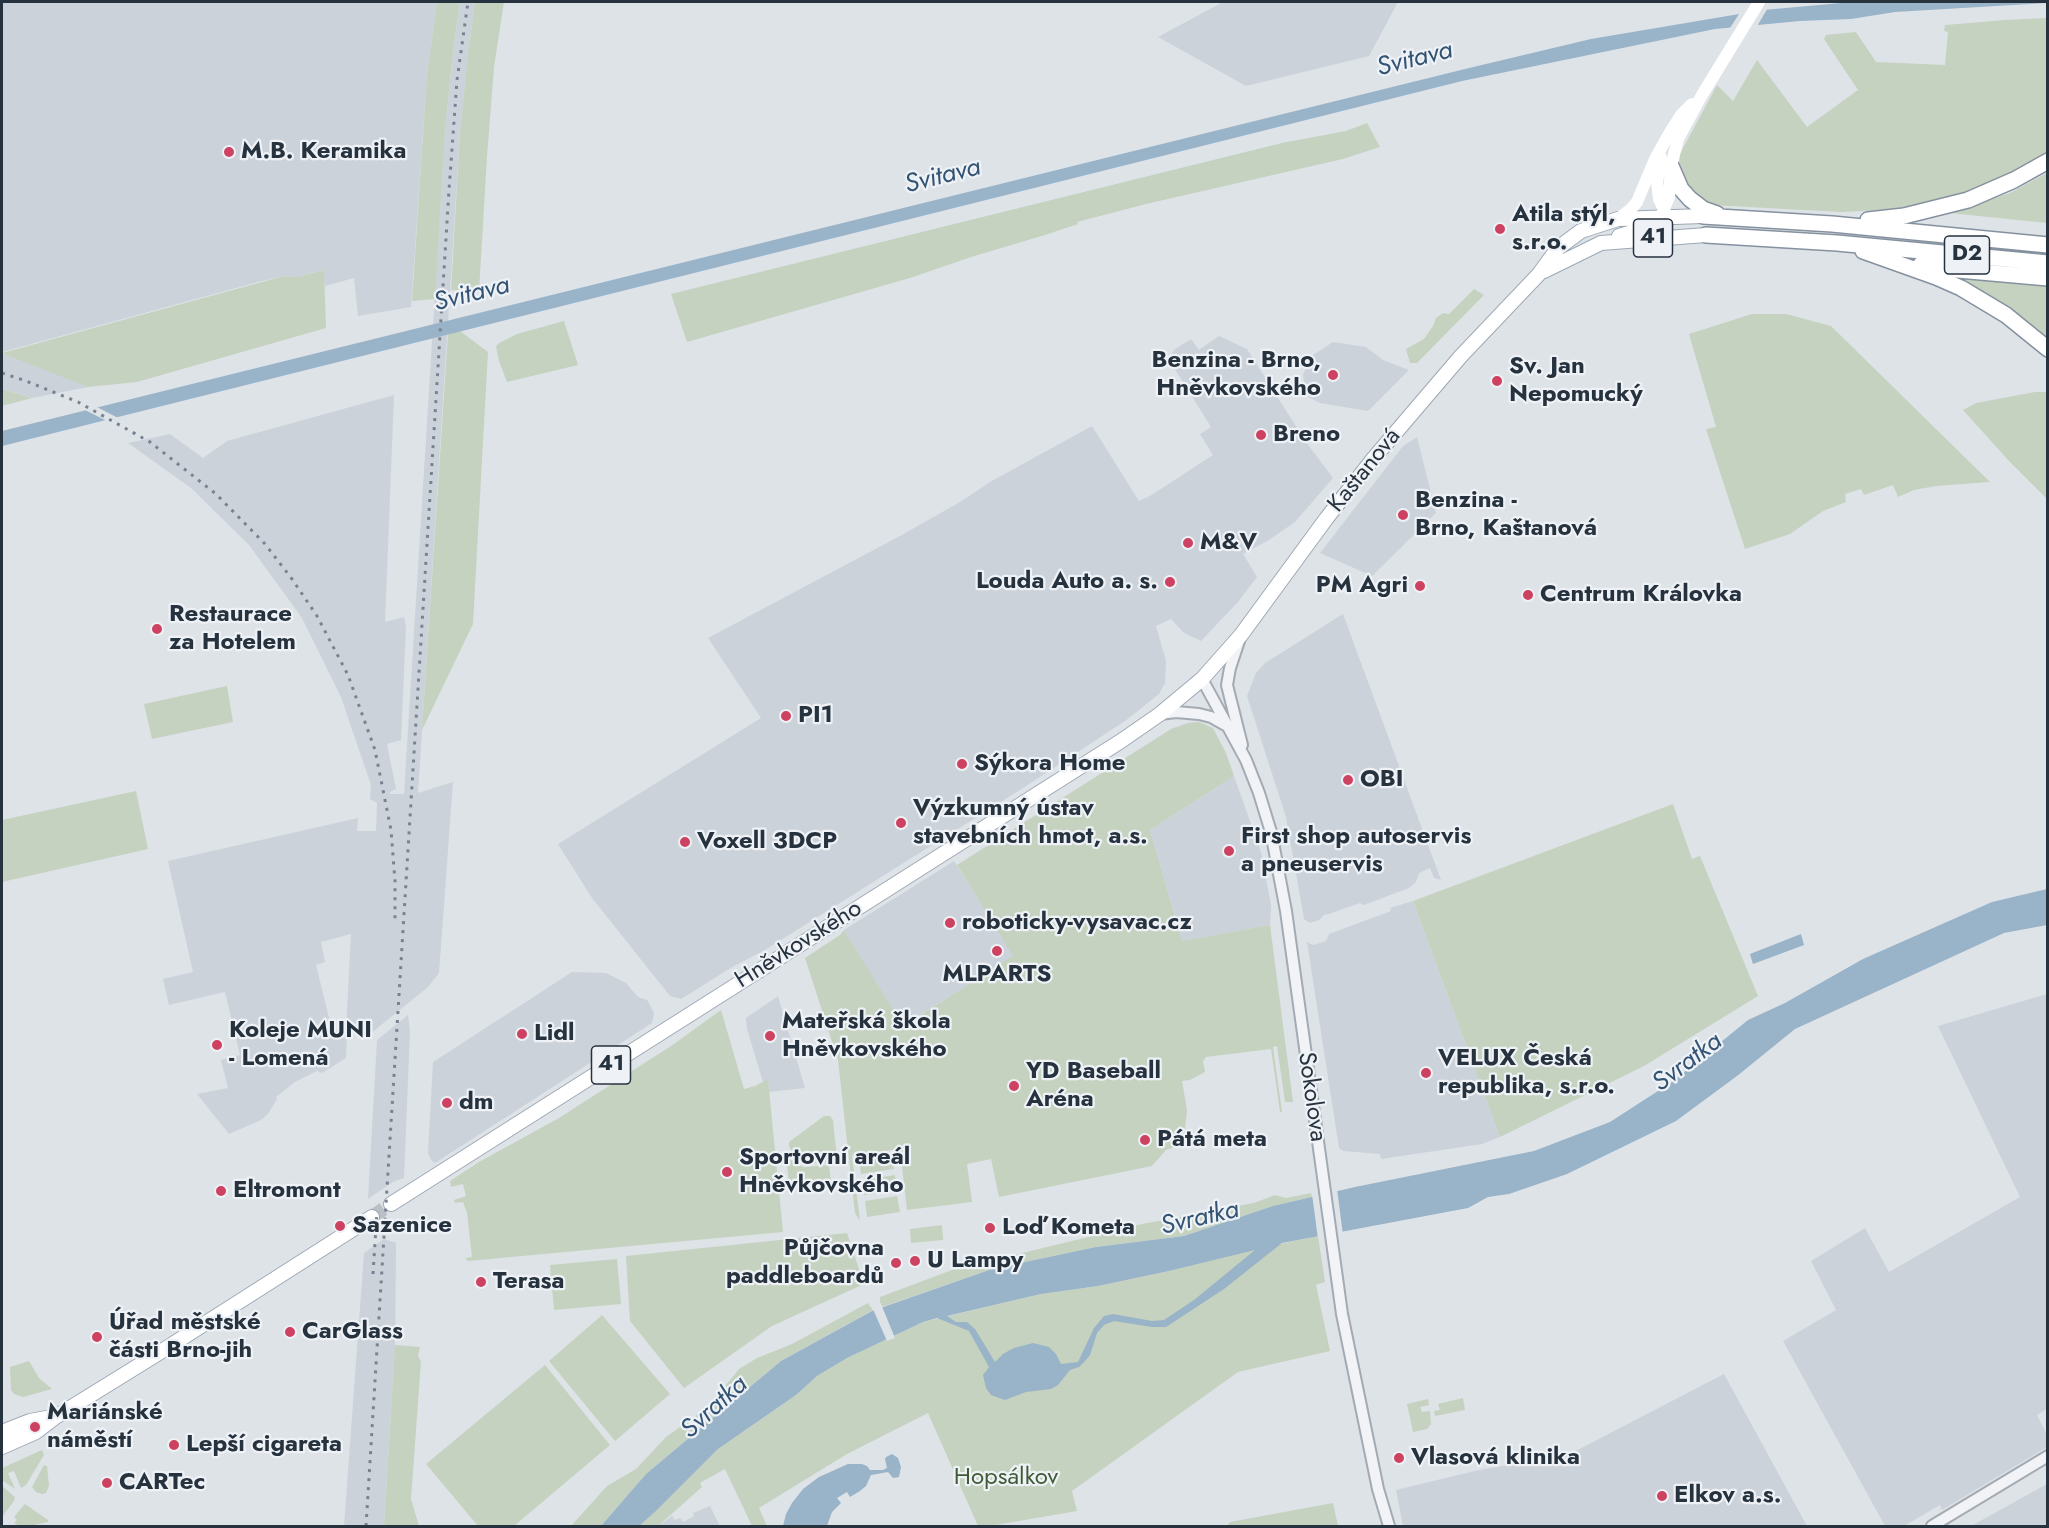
<!DOCTYPE html>
<html>
<head>
<meta charset="utf-8">
<style>
  body { margin:0 }
  #map { position:relative; width:2049px; height:1528px; overflow:hidden; background:#dee3e8; font-family:Jost,sans-serif }
  canvas { display:block }
  .frame { position:absolute; inset:0; border:3px solid #27323f; pointer-events:none }
</style>
</head>
<body>
<div id="map">
<canvas width="2049" height="1528"></canvas>
<div class="frame"></div>
</div>
<script>
const g = document.querySelector('canvas').getContext('2d');
g.lineJoin = 'round';
function fillPath(path, color) {
  g.fillStyle = color;
  g.fill(path, 'evenodd');
}
function toPath(rows) {
  const path = new Path2D();
  for (const r of rows) {
    path.moveTo(r[0], r[1]);
    for (let i = 2; i < r.length; i += 2) path.lineTo(r[i], r[i + 1]);
  }
  return path;
}
function trace(path, color, width, dash) {
  g.strokeStyle = color;
  g.lineWidth = width;
  g.lineCap = dash ? 'butt' : 'round';
  g.setLineDash(dash || []);
  g.stroke(path);
}
function drawText(font, color, halo, rows, align = 'center') {
  g.font = font + ' Jost,sans-serif';
  g.lineWidth = 4.5;
  g.setLineDash([]);
  g.textBaseline = 'middle';
  g.strokeStyle = halo;
  g.fillStyle = color;
  for (const [text, x, y, turn = 0] of rows) {
    g.save();
    g.translate(x, y);
    g.rotate((+turn || 0) * Math.PI / 180);
    g.textAlign = isNaN(turn) ? turn : align;
    if (halo) g.strokeText(text, 0, 0);
    g.fillText(text, 0, 0);
    g.restore();
  }
}
fillPath(toPath([
  [2,2,437,2,427,75,411,307,358,316,354,278,325,286,323,270,297,277,284,276,258,282,2,352],
  [460,2,475,2,468,53,460,133,418,793,453,782,439,973,428,987,365,1038,365,1035,362,1035,358,1030,347,1030,346,1058,322,1073,317,1071,295,1082,276,1097,277,1099,268,1114,261,1120,229,1134,197,1094,228,1088,221,1060,240,1055,225,992,169,1005,163,979,193,972,168,861,358,818,357,831,376,831,377,803,370,799,371,785,341,697,302,618,249,545,191,488,128,443,170,434,203,458,227,441,394,395,385,622,404,617,406,627,401,740,387,744,396,789,390,792,390,794,404,794,445,132,453,51],
  [351,934,346,1030,332,1030,316,965,325,962,321,942],
  [1223,2,1398,2,1369,56,1246,86,1158,37],
  [1219,336,1247,349,1306,442,1333,478,1295,522,1269,540,1243,554,1257,577,1238,602,1201,641,1184,633,1171,619,1156,626,1166,661,1165,683,1159,694,1125,721,1023,788,765,950,734,966,681,999,670,996,592,898,558,844,761,718,708,638,900,536,960,502,990,482,1092,426,1139,501,1150,496,1213,455,1200,434,1211,427,1168,358,1175,349,1191,339,1199,350],
  [1333,342,1366,347,1383,360,1409,370,1368,411,1320,403,1306,396,1303,375,1310,357],
  [2,353,38,365,88,387,32,398,2,389],
  [1417,437,1436,513,1372,576,1320,553,1403,446],
  [1343,614,1441,880,1434,878,1430,868,1419,873,1416,882,1409,888,1364,905,1360,903,1326,915,1325,914,1319,920,1310,923,1304,919,1286,817,1247,696,1256,673,1265,663],
  [1234,776,1261,852,1271,905,1270,925,1182,941,1150,830],
  [954,861,1014,956,902,1026,844,930],
  [1413,901,1500,1137,1482,1144,1381,1159,1380,1154,1343,1151,1339,1148,1307,942,1313,945,1326,941,1329,934,1391,911,1390,908],
  [572,972,606,973,626,983,638,997,647,1000,651,1007,654,1013,652,1023,435,1163,431,1160,428,1153,433,1062],
  [2047,994,2048,1408,2037,1415,2047,1435,2047,1447,1942,1510,1940,1505,1904,1526,1885,1526,1783,1341,1836,1310,1811,1261,1865,1228,1889,1272,2020,1197,1938,1026],
  [778,996,805,1088,769,1092,768,1080,763,1082,747,1029,746,1018],
  [408,1015,410,1031,404,1178,393,1182,368,1199,377,1040],
  [384,1239,396,1243,395,1345,384,1526,344,1526,364,1253],
  [1724,1374,1807,1526,1403,1526,1396,1490,1479,1470,1568,1455],
  [2047,1484,2047,1526,1974,1526,1973,1525],
  [710,1506,720,1526,658,1526,672,1516,675,1520,680,1518,683,1522,694,1516,693,1513]
]), '#ccd2da');
fillPath(toPath([
  [437,2,460,2,453,51,445,132,435,299,412,301,427,75],
  [475,2,504,2,494,67,487,157,479,291,451,290,460,133,468,53],
  [2047,18,2047,155,1986,187,1902,209,1842,212,1710,205,1688,190,1679,167,1680,154,1717,85,1733,101,1757,60,1807,127,1858,90,1824,39,1826,35,1856,32,1876,62,1945,65,1948,32,1944,31,1945,25,2005,20],
  [1367,123,1380,147,1343,159,1146,204,1077,222,1078,224,1045,235,971,257,910,278,687,342,671,294,1282,143,1346,131],
  [2047,173,2047,223,1950,213,1950,210,1980,203,2010,193],
  [324,270,326,328,137,382,88,387,2,353,284,276,297,277],
  [1962,278,2047,286,2047,338,2017,314],
  [1474,289,1484,295,1417,363,1410,363,1406,349,1424,339,1433,326,1436,318,1443,313,1449,314],
  [1752,314,1786,314,1831,326,1990,482,1936,486,1914,490,1898,497,1893,485,1864,495,1861,489,1845,494,1846,502,1823,511,1790,534,1745,549,1706,429,1716,427,1689,334],
  [564,321,578,365,507,382,499,361,496,346,499,343,517,334],
  [460,331,488,352,473,624,422,730,448,334],
  [2,389,18,394,32,398,2,406],
  [2035,392,2047,392,2047,499,2009,461,1963,410,1976,403],
  [227,686,233,722,152,739,144,704],
  [1199,722,1213,728,1226,753,1234,776,1150,830,1182,941,1270,925,1293,1102,1285,1102,1277,1046,1273,1047,1282,1112,1280,1112,1271,1049,1206,1057,1203,1061,1205,1072,1190,1080,1182,1081,1187,1110,1184,1140,1179,1146,1166,1150,1152,1166,999,1197,991,1159,967,1164,972,1202,907,1210,900,1149,852,1155,860,1221,855,1213,838,1060,805,958,840,935,844,930,903,1026,1013,956,957,865,1171,729,1188,723],
  [136,791,148,849,2,882,2,820],
  [1673,804,1692,859,1700,856,1758,996,1644,1066,1500,1137,1413,901],
  [721,1010,744,1089,755,1086,768,1079,783,1232,468,1261,465,1258,472,1257,467,1213,463,1202,455,1203,454,1200,466,1196,463,1184,451,1187,450,1181,479,1162,559,1118,671,1046],
  [824,1116,830,1116,833,1120,837,1159,835,1162,806,1164,791,1150,789,1146,789,1142],
  [892,1153,894,1169,861,1174,859,1158],
  [786,1157,803,1167,829,1165,831,1182,789,1183],
  [895,1175,897,1191,864,1195,862,1180],
  [1311,1193,1312,1197,1273,1206,1184,1236,1096,1247,992,1269,882,1307,880,1302,880,1297,952,1270,1142,1224,1254,1203,1275,1195,1286,1198],
  [897,1196,900,1212,867,1217,865,1201],
  [942,1225,943,1240,911,1243,910,1229],
  [847,1233,864,1284,772,1326,684,1388,630,1321,626,1256],
  [1318,1236,1325,1282,1316,1285,1330,1351,1238,1372,1072,1491,1077,1511,990,1526,978,1526,928,1413,847,1454,759,1508,767,1526,752,1526,725,1469,700,1483,702,1487,658,1526,639,1526,656,1511,718,1449,796,1395,817,1376,847,1358,923,1322,1041,1294,1098,1286,1169,1271,1256,1249],
  [617,1259,621,1304,554,1310,550,1265],
  [868,1303,873,1310,781,1361,646,1474,601,1526,571,1526,607,1486,636,1469,666,1437,710,1405,739,1369,757,1358,792,1344],
  [602,1315,670,1394,615,1441,549,1361],
  [395,1345,420,1347,418,1356,421,1361,411,1499,419,1526,384,1526],
  [29,1361,39,1378,52,1389,23,1397,14,1394,11,1390,10,1367],
  [545,1365,610,1445,514,1526,478,1526,426,1464],
  [1463,1398,1465,1410,1435,1416,1434,1411,1440,1410,1438,1404],
  [1428,1399,1429,1405,1420,1407,1422,1412,1430,1411,1431,1424,1427,1429,1413,1432,1407,1404],
  [42,1450,44,1455,26,1485,21,1488,14,1471,8,1473,15,1489,2,1480,2,1468],
  [44,1465,47,1466,49,1486,46,1493,42,1494,36,1492,32,1487],
  [2,1486,15,1497,14,1501,2,1517],
  [1333,1503,1338,1526,1227,1526,1230,1522],
  [25,1504,48,1520,48,1522,30,1526,19,1526,14,1523,17,1520,14,1517]
]), '#c5d2bf');
fillPath(toPath([
  [1853,2,2047,2,2047,3,1895,12,1851,19,1800,21,1715,29,1462,81,2,446,2,431,1465,69,1591,39,1763,10],
  [2047,889,2047,925,2004,933,1795,1029,1737,1076,1676,1121,1567,1174,1509,1194,1488,1197,1468,1208,1282,1243,1224,1289,1166,1327,1152,1327,1114,1321,1104,1325,1097,1333,1090,1355,1085,1361,1079,1367,1070,1370,1058,1385,1051,1389,1026,1392,1005,1400,991,1395,986,1388,983,1375,989,1367,969,1331,937,1318,923,1322,847,1358,817,1376,796,1395,718,1449,656,1511,639,1526,601,1526,646,1474,781,1361,872,1311,992,1269,1096,1247,1184,1236,1273,1206,1355,1187,1534,1151,1610,1122,1672,1082,1748,1020,1785,1003,1863,959,1992,902],
  [1255,1250,1194,1300,1164,1320,1152,1321,1113,1314,1104,1316,1094,1328,1078,1362,1061,1364,1056,1354,1049,1347,1033,1343,1014,1348,1003,1354,995,1362,975,1329,967,1322,956,1322,947,1316,1041,1294,1098,1286,1169,1271],
  [1801,934,1804,945,1753,964,1750,954],
  [892,1454,898,1458,901,1467,899,1477,893,1478,888,1472,871,1475,866,1486,860,1491,850,1497,847,1492,837,1498,841,1503,832,1512,827,1526,783,1526,786,1514,792,1503,803,1489,819,1477,848,1464,862,1464,867,1466,870,1470,883,1470,887,1468,885,1459,886,1457]
]), '#99b3c8');
fillPath(toPath([
  [1769,6,1756,28,1728,31,1741,11],
  [93,405,122,420,111,423,81,408],
  [1337,1189,1343,1235,1318,1239,1312,1194],
  [881,1304,895,1338,887,1341,872,1307]
]), '#dee3e8');
trace(toPath([
  [372,1217,391,1204]
]), '#b9c0c6', 14, [14, 7]);
const tertiary = toPath([
  [1240,638,1230,668,1227,685,1242,745],
  [1202,679,1246,760,1259,793,1271,832,1286,911,1342,1314,1378,1489,1389,1526],
  [1160,714,1176,712,1199,714,1211,717,1227,726],
  [1932,1526,2048,1456]
]);
const primary = toPath([
  [1619,236,1649,227,1661,216],
  [1544,271,1601,243,1706,235],
  [391,1204,1121,741,1160,714,1202,679,1241,635,1326,519,1373,459,1461,356,1539,274,1558,248,1581,231,1618,219,1703,216],
  [2,1432,30,1421,52,1417],
  [2,1447,36,1432,57,1416,154,1356,372,1217]
]);
const motorway = toPath([
  [1671,166,1681,189,1690,199,1703,209,1717,214],
  [1703,216,1832,224,2048,245],
  [1868,220,1904,216,1968,200,2014,180,2048,161],
  [1706,235,1837,243,2048,263],
  [1863,251,1936,277,1961,288,2006,315,2048,349],
  [1921,264,1958,270,2048,278]
]);
trace(tertiary, '#a3aab2', 14);
trace(primary, '#9ea8b4', 16);
trace(motorway, '#86919f', 18);
trace(tertiary, '#f1f3f6', 10);
trace(toPath([
  [1661,158,1657,182,1659,199,1666,214],
  [1661,216,1669,197,1671,166,1678,139,1702,95,1759,2],
  [1618,219,1631,209,1637,202,1655,159,1669,134,1681,115,1692,104]
]), '#fff', 12);
trace(primary, '#fff', 14);
trace(motorway, '#fff', 15);
trace(toPath([
  [2,373,26,381,78,402,150,442,216,494,265,544,292,579,317,616,348,675,375,750,391,830,395,881,395,921],
  [373,1274,377,1211],
  [366,1526,449,190,457,80,468,2]
]), '#788392', 3, [3, 6]);
for (const [x, y, r, color] of [
  [229,152,6,"#ce4261"],
  [1500,229,6,"#ce4261"],
  [1333,375,6,"#ce4261"],
  [1497,381,6,"#ce4261"],
  [1261,435,6,"#ce4261"],
  [1403,515,6,"#ce4261"],
  [1188,543,6,"#ce4261"],
  [1170,582,6,"#ce4261"],
  [1420,586,6,"#ce4261"],
  [1528,595,6,"#ce4261"],
  [157,629,6,"#ce4261"],
  [786,716,6,"#ce4261"],
  [962,764,6,"#ce4261"],
  [1348,780,6,"#ce4261"],
  [901,823,6,"#ce4261"],
  [685,842,6,"#ce4261"],
  [1229,851,6,"#ce4261"],
  [950,923,6,"#ce4261"],
  [997,951,6,"#ce4261"],
  [522,1034,6,"#ce4261"],
  [770,1036,6,"#ce4261"],
  [217,1045,6,"#ce4261"],
  [1426,1073,6,"#ce4261"],
  [1014,1086,6,"#ce4261"],
  [447,1103,6,"#ce4261"],
  [1145,1140,6,"#ce4261"],
  [727,1172,6,"#ce4261"],
  [221,1191,6,"#ce4261"],
  [340,1226,6,"#ce4261"],
  [990,1228,6,"#ce4261"],
  [915,1261,6,"#ce4261"],
  [896,1263,6,"#ce4261"],
  [481,1282,6,"#ce4261"],
  [290,1332,6,"#ce4261"],
  [97,1337,6,"#ce4261"],
  [35,1427,6,"#ce4261"],
  [174,1445,6,"#ce4261"],
  [1399,1458,6,"#ce4261"],
  [107,1483,6,"#ce4261"],
  [1662,1496,6,"#ce4261"]
]) {
  const dot = new Path2D();
  dot.arc(x, y, r, 0, 2 * Math.PI);
  g.fillStyle = color;
  g.fill(dot);
  trace(dot, '#eef2f6', 2);
}
for (const [x, y, w] of [
  [1653,238,39],
  [1967,255,45],
  [611,1065,39]
]) {
  const box = new Path2D();
  box.roundRect(x - w / 2, y - 19, w, 38, 4.5);
  g.fillStyle = '#eef2f6';
  g.fill(box);
  trace(box, '#27323f', 1.5);
}
drawText('bold 22px', '#27323f', null, [
  ["41",1653,238],
  ["D2",1967,255],
  ["41",611,1065]
]);
drawText('bold 24px', '#27323f', '#eef2f6', [
  ["M.B. Keramika",241,152],
  ["Atila stýl,",1512,215],
  ["s.r.o.",1512,243],
  ["Benzina - Brno,",1321,361,"right"],
  ["Hněvkovského",1321,389,"right"],
  ["Sv. Jan",1509,367],
  ["Nepomucký",1509,395],
  ["Breno",1273,435],
  ["Benzina -",1415,501],
  ["Brno, Kaštanová",1415,529],
  ["M&V",1200,543],
  ["Louda Auto a. s.",1158,582,"right"],
  ["PM Agri",1408,586,"right"],
  ["Centrum Královka",1540,595],
  ["Restaurace",169,615],
  ["za Hotelem",169,643],
  ["PI1",798,716],
  ["Sýkora Home",974,764],
  ["OBI",1360,780],
  ["Výzkumný ústav",913,809],
  ["stavebních hmot, a.s.",913,837],
  ["First shop autoservis",1241,837],
  ["a pneuservis",1241,865],
  ["Voxell 3DCP",697,842],
  ["roboticky-vysavac.cz",962,923],
  ["MLPARTS",997,975,"center"],
  ["Mateřská škola",782,1022],
  ["Hněvkovského",782,1050],
  ["Koleje MUNI",229,1031],
  ["- Lomená",229,1059],
  ["Lidl",534,1034],
  ["VELUX Česká",1438,1059],
  ["republika, s.r.o.",1438,1087],
  ["YD Baseball",1026,1072],
  ["Aréna",1026,1100],
  ["dm",459,1103],
  ["Pátá meta",1157,1140],
  ["Sportovní areál",739,1158],
  ["Hněvkovského",739,1186],
  ["Eltromont",233,1191],
  ["Sazenice",352,1226],
  ["Loď Kometa",1002,1228],
  ["Půjčovna",884,1249,"right"],
  ["paddleboardů",884,1277,"right"],
  ["U Lampy",927,1261],
  ["Terasa",493,1282],
  ["Úřad městské",109,1323],
  ["části Brno-jih",109,1351],
  ["CarGlass",302,1332],
  ["Mariánské",47,1413],
  ["náměstí",47,1441],
  ["Lepší cigareta",186,1445],
  ["Vlasová klinika",1411,1458],
  ["CARTec",119,1483],
  ["Elkov a.s.",1674,1496]
], 'left');
drawText('24px', '#27323f', '#eef2f6', [
  ["Kaštanová",1365,471,-51],
  ["Hněvkovského",799,945,-32],
  ["Sokolova",1311,1097,82]
]);
drawText('24px', '#3f5b35', '#eef2f6', [
  ["Hopsálkov",1006,1478]
]);
drawText('italic 26px', '#325373', '#eef2f6', [
  ["Svitava",1415,60,-14],
  ["Svitava",943,177,-14],
  ["Svitava",472,295,-14],
  ["Svratka",1688,1063,-37],
  ["Svratka",1200,1219,-13],
  ["Svratka",715,1408,-42]
]);
</script>
</body>
</html>
